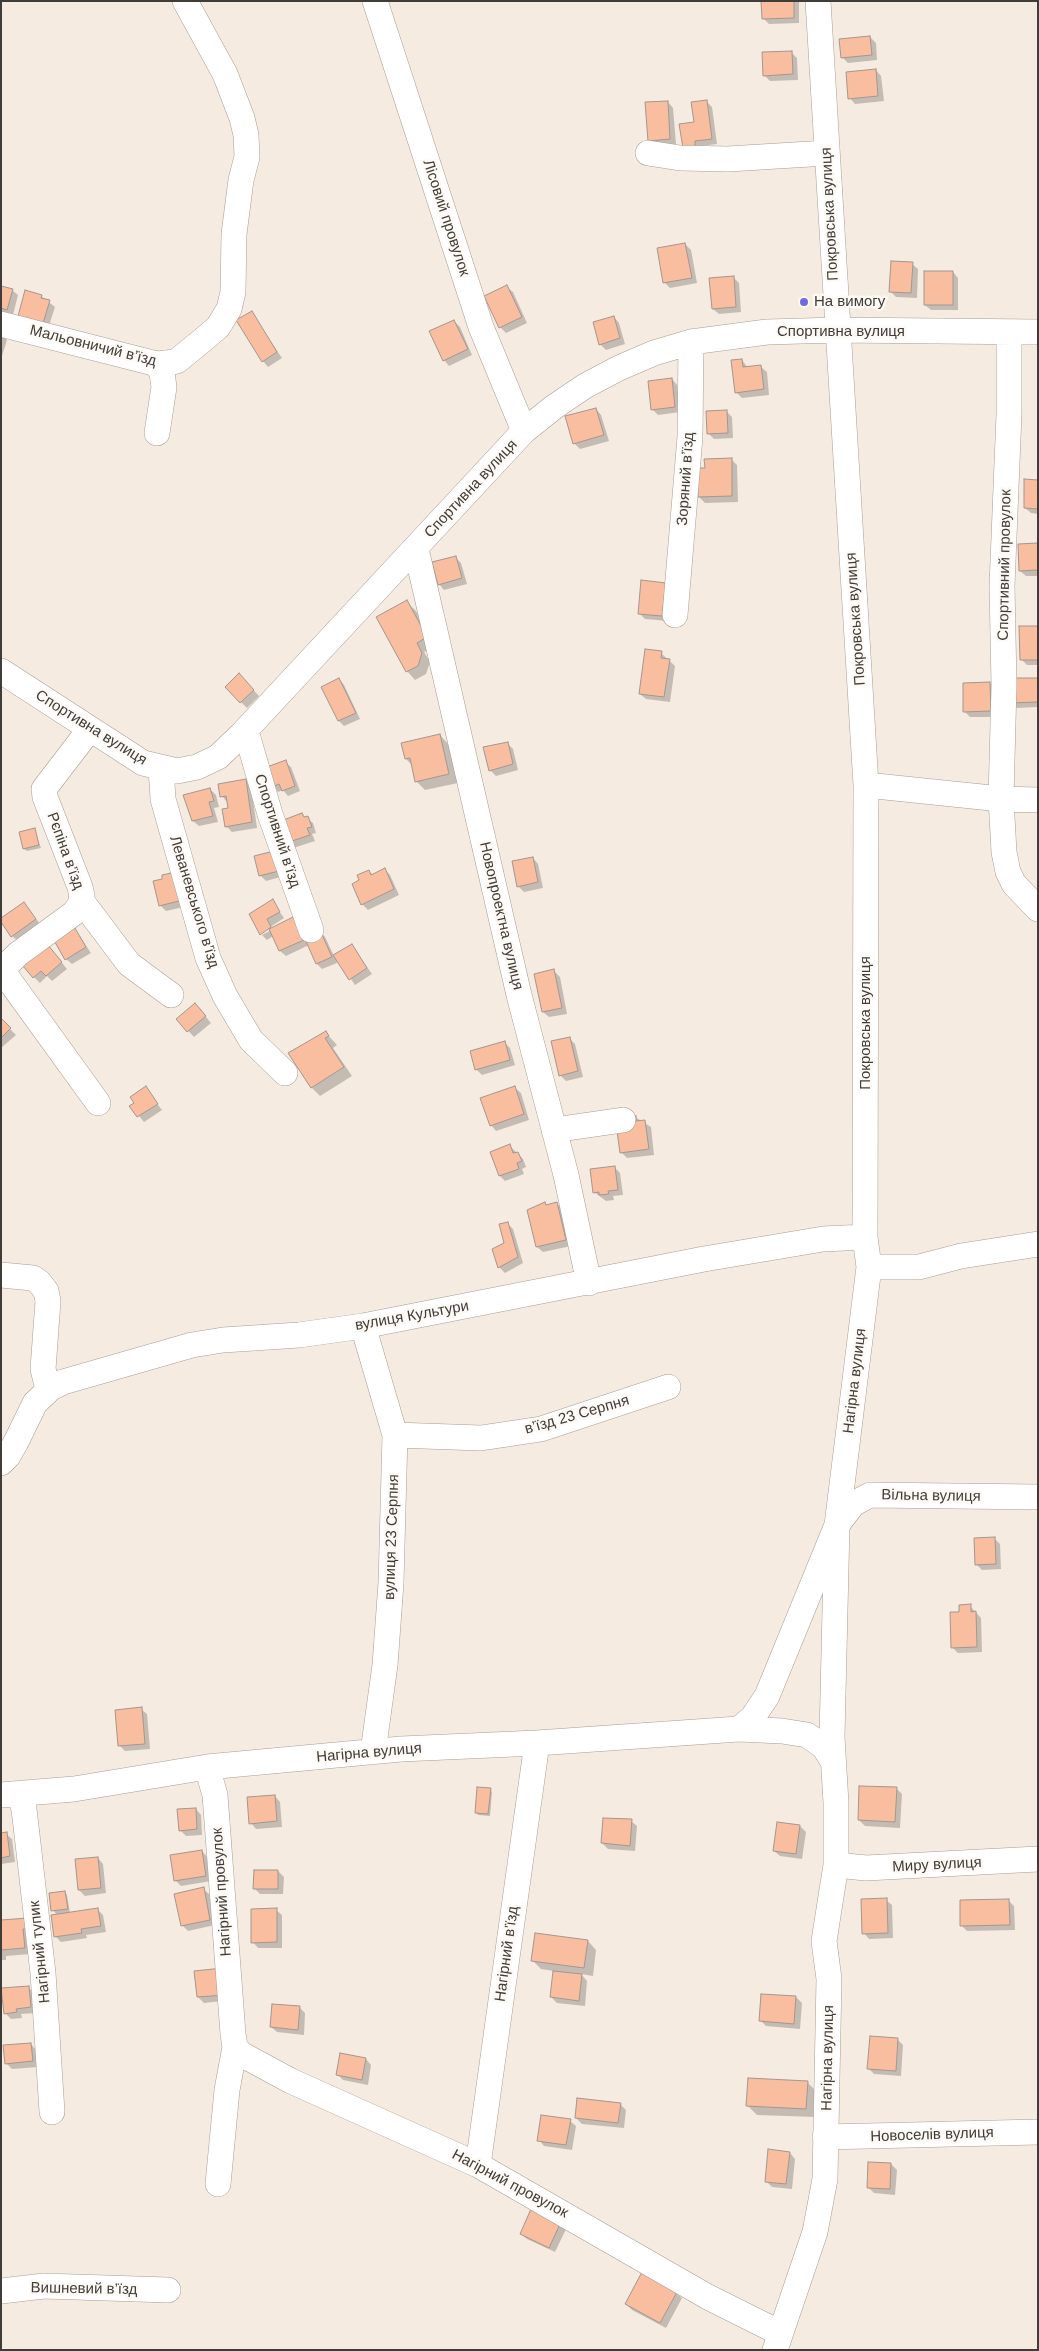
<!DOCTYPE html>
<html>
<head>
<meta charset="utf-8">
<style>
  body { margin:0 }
  #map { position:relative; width:1039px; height:2351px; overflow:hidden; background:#f6ebe0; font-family:Helvetica,sans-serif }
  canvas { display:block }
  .frame { position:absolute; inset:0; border:2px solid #403c38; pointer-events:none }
</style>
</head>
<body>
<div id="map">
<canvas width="1039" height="2351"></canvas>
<div class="frame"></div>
</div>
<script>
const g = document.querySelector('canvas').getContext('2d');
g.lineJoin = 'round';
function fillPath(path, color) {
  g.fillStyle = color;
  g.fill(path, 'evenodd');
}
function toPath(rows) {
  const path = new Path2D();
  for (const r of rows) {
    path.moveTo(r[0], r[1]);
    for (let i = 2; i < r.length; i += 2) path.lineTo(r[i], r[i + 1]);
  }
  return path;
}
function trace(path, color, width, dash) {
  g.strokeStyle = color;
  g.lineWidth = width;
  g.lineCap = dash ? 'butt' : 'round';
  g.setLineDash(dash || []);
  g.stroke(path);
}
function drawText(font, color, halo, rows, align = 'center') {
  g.font = font + ' Helvetica,sans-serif';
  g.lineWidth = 5;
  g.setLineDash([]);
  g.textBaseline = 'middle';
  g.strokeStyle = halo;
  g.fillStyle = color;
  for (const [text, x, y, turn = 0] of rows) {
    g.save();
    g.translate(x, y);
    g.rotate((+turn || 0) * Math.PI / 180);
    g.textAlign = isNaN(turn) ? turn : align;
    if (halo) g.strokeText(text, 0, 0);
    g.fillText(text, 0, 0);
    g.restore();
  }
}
fillPath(toPath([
  [763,1,799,1,799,23,769,24,763,18],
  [870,37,876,43,877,60,848,63,842,57],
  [791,52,797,58,798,80,770,81,764,75],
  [876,70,881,76,884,101,855,104,850,98],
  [706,101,712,107,717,144,700,146,689,153,695,123],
  [668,102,673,108,676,144,655,146,649,140],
  [685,244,691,250,697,283,670,288,664,282],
  [912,264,918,269,917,298,896,297,890,291],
  [953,272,958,278,958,310,931,310,925,305],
  [733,277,739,283,741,312,719,314,713,309],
  [1,287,12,290,18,295,13,315,1,312],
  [507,287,513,292,527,323,506,333,500,327],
  [41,296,55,307,47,332,18,319],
  [251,312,282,358,268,367,263,361],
  [614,317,619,323,625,344,606,350,600,344],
  [454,321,460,327,472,355,449,366,444,360],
  [1,334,7,340,1,359],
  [742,360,748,368,761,367,767,372,769,395,742,398,736,392],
  [672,379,677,385,680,412,658,415,652,409],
  [596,409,601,415,609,441,580,449,574,443],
  [727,412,732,417,733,438,714,439,708,433],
  [731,459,737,465,738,502,705,503,699,497,706,469],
  [1038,481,1038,514,1031,513,1025,508],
  [1038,544,1038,576,1026,576,1020,571],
  [455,557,461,563,467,584,444,590,439,584],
  [671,589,668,621,645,619,639,613],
  [407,602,416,611,435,647,424,652,430,662,426,674,415,680,407,671],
  [1038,627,1038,665,1027,665,1021,659],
  [661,653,675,666,670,702,646,699,640,694],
  [239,675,259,696,247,708,226,687],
  [339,679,344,685,360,719,344,726,339,721],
  [1038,679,1038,707,1017,708,1011,702],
  [990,684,996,689,996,717,970,717,965,712],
  [440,735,448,744,458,783,425,790,416,781,412,765,406,759],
  [507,743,513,749,518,770,496,776,490,770],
  [285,762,291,767,300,791,288,796,283,790,278,792,273,787],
  [245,781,251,786,257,828,232,832,226,826,229,809,227,802,222,796],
  [210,789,216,795,219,807,214,808,218,822,199,826,193,821,185,795],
  [302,815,313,823,316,833,312,834,315,841,293,848,287,843],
  [34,829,41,848,27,851,24,849],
  [274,852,284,876,266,881,260,875],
  [533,858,538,864,543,888,524,892,518,886],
  [385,870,390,875,399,895,368,910,362,904,360,881,369,871,373,875],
  [174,877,188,906,166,911,160,905],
  [272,901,284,918,261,933],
  [24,904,41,925,18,941,12,936],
  [72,925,91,953,72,964,66,959],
  [275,928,320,931,325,937,334,956,352,946,372,974,355,985,336,957,337,963,322,969,317,964,309,945,286,956,280,951,273,936,267,940,262,935],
  [49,947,67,969,52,981,47,976,40,983,34,977],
  [554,971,560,977,567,1014,549,1017,543,1012],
  [201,1011,211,1023,194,1037,178,1020],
  [1,1020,16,1035,1,1048],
  [325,1032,337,1045,333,1048,352,1076,320,1096,312,1088],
  [569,1038,575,1044,583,1077,566,1081,560,1075],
  [504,1042,510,1048,515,1065,482,1075,476,1069],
  [145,1088,162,1110,144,1122,131,1106],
  [515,1088,521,1093,529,1120,496,1131,491,1125],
  [635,1117,651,1127,654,1155,627,1158,621,1152],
  [510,1146,523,1159,526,1167,522,1169,524,1174,505,1181,500,1176],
  [615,1168,620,1173,623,1195,613,1196,614,1200,606,1201,594,1192],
  [545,1203,548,1206,557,1204,563,1209,571,1246,543,1252,537,1247,528,1211,538,1208,537,1205],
  [507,1223,513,1229,523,1263,505,1273,499,1267,505,1243],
  [994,1538,1000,1544,1001,1569,982,1570,976,1564],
  [970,1606,981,1618,982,1652,958,1653,953,1648,961,1613],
  [141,1709,147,1714,150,1749,125,1751,120,1746],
  [896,1788,902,1794,900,1828,865,1826,859,1820],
  [490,1790,492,1792,490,1816,478,1815,476,1812],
  [275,1796,280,1802,282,1827,256,1829,251,1823],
  [196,1809,201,1815,202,1835,186,1836,180,1830],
  [631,1821,637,1826,635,1851,608,1849,602,1843],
  [778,1823,800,1826,806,1832,802,1859,780,1856,774,1851],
  [1,1834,6,1834,12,1839,15,1862,1,1864],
  [202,1851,207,1857,211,1881,181,1886,175,1880],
  [98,1858,103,1864,106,1893,85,1896,79,1890,76,1860],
  [278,1871,284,1877,283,1894,260,1894,254,1888],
  [203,1889,209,1894,215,1925,188,1931,182,1925],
  [65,1892,67,1895,70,1913,97,1909,103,1915,106,1932,86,1935,87,1938,61,1942,55,1936,57,1915,53,1910],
  [886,1900,892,1905,893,1938,869,1939,864,1933],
  [1008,1900,1014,1906,1015,1930,967,1931,961,1925],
  [276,1910,282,1915,282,1948,258,1948,253,1942],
  [28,1919,30,1954,6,1956,6,1960,1,1960,1,1922],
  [588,1941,596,1950,593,1976,581,1974,587,1981,585,2006,557,2003,551,1997,554,1971,541,1969,532,1960],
  [196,1972,231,2000,204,2003,198,1997],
  [28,1987,34,1993,36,2013,21,2014,22,2018,11,2019,5,2013],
  [796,1997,802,2003,800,2029,766,2026,761,2021],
  [300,2008,305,2013,304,2035,277,2032,271,2027],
  [898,2040,903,2045,901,2076,874,2074,869,2069],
  [31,2044,36,2050,38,2067,12,2069,6,2063],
  [366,2059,371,2065,368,2085,343,2080,337,2074],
  [807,2082,816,2091,815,2117,757,2115,748,2106],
  [620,2104,626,2110,624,2128,582,2124,576,2118],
  [570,2121,576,2126,572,2150,544,2146,539,2140],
  [790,2153,795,2159,792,2189,772,2187,766,2181],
  [891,2164,897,2170,895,2195,874,2193,868,2187],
  [532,2210,566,2229,555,2252,527,2239,521,2234],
  [676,2293,682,2298,666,2328,632,2310,626,2304]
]), '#0003');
const building = toPath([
  [761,1,794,1,794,18,762,19,761,1],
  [870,36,872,55,841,58,839,39,870,36],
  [792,51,793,74,763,76,762,52,792,51],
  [876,69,878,96,848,99,846,72,876,69],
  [707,100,712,139,695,141,695,146,683,148,679,124,694,122,691,102,707,100],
  [668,101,670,139,648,141,645,102,668,101],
  [685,243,692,278,663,283,657,248,685,243],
  [891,261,913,262,911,293,889,292,891,261],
  [924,271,953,271,953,305,924,305,924,271],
  [734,276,736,307,712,309,709,278,734,276],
  [507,285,522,317,499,328,484,296,507,285],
  [1,286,13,289,7,310,1,308,1,286],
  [25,290,42,295,41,298,50,300,42,327,17,320,25,290],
  [252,311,277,352,262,362,236,320,252,311],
  [614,316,620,338,599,345,593,322,614,316],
  [454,320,468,349,443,361,429,331,454,320],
  [742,359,743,367,761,365,764,389,735,393,731,360,742,359],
  [672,378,675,407,651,410,648,381,672,378],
  [596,408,604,435,573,444,565,416,596,408],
  [727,410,728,433,707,434,706,411,727,410],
  [732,458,732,496,698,497,697,468,705,468,704,459,732,458],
  [1024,479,1038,480,1038,509,1024,508,1024,479],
  [1038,543,1038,570,1019,571,1018,544,1038,543],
  [456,556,462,578,438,585,432,562,456,556],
  [641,580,666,583,662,616,638,614,641,580],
  [407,600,427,637,417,643,422,653,418,666,406,672,376,617,407,600],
  [1019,626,1038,626,1038,660,1020,660,1019,626],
  [645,649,662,651,661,658,670,659,664,697,639,694,645,649],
  [239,673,254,690,240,703,225,687,239,673],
  [339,678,356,713,338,721,321,687,339,678],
  [1009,678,1038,678,1038,702,1010,703,1009,678],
  [990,682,991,711,963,712,963,683,990,682],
  [440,734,449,774,415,782,410,758,405,759,401,743,440,734],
  [508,742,513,764,489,771,483,747,508,742],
  [286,760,295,786,282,791,279,784,272,787,264,768,286,760],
  [246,779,252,822,225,827,222,809,228,808,226,796,220,797,218,784,246,779],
  [210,788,214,801,209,802,213,816,192,821,183,795,210,788],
  [302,813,304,817,308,816,312,827,307,828,310,835,286,843,278,822,302,813],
  [35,828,39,845,23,849,19,832,35,828],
  [274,851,279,871,259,876,254,856,274,851],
  [533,857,538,882,517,887,512,861,533,857],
  [385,868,394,889,361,905,352,884,359,880,357,875,369,870,371,875,385,868],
  [171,873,183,900,159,906,153,881,162,879,162,875,171,873],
  [273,899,280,912,267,919,271,927,260,935,249,914,273,899],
  [24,902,36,919,11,937,1,922,1,918,24,902],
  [293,917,304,940,279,951,269,929,293,917],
  [72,923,86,947,65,960,51,935,72,923],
  [320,930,332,957,316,964,304,937,320,930],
  [43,939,62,962,46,976,41,971,33,978,18,960,43,939],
  [352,944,367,968,349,980,333,955,352,944],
  [554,969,562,1008,542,1012,534,974,554,969],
  [195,1003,206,1016,187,1032,176,1019,195,1003],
  [1,1018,11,1028,1,1038,1,1018],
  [326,1031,329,1036,325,1038,344,1067,311,1088,288,1053,326,1031],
  [570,1037,578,1071,559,1076,551,1041,570,1037],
  [505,1041,510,1060,475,1070,470,1051,505,1041],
  [146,1086,158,1104,137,1117,129,1106,134,1103,130,1097,146,1086],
  [515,1086,524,1114,490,1126,480,1098,515,1086],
  [636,1116,636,1121,645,1120,649,1149,620,1153,616,1124,626,1117,636,1116],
  [510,1144,513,1153,518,1152,522,1161,517,1163,519,1169,499,1176,490,1152,510,1144],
  [615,1166,618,1190,608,1191,609,1194,599,1195,599,1192,593,1193,590,1169,615,1166],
  [545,1202,546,1205,557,1202,566,1240,536,1247,527,1210,545,1202],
  [508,1222,518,1257,498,1268,492,1249,504,1243,499,1224,508,1222],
  [995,1537,996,1564,975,1565,974,1538,995,1537],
  [971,1604,971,1612,976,1611,977,1647,951,1648,950,1612,959,1612,959,1605,971,1604],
  [142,1707,145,1744,118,1746,115,1710,142,1707],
  [859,1786,897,1787,895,1822,858,1820,859,1786],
  [477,1787,491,1788,488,1814,475,1813,477,1787],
  [275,1795,277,1821,249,1824,247,1797,275,1795],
  [196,1808,197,1829,179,1831,177,1809,196,1808],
  [603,1818,632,1819,630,1846,601,1843,603,1818],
  [777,1822,800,1825,796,1854,773,1851,777,1822],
  [7,1832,10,1856,1,1858,1,1833,7,1832],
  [202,1850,206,1876,174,1881,170,1855,202,1850],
  [98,1857,101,1888,78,1890,75,1859,98,1857],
  [254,1870,278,1870,278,1889,253,1889,254,1870],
  [204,1887,210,1920,181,1926,174,1894,204,1887],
  [65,1891,68,1909,51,1911,49,1893,65,1891],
  [887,1898,888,1933,862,1934,861,1899,887,1898],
  [1009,1899,1010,1925,960,1926,960,1900,1009,1899],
  [98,1908,101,1926,81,1929,82,1933,54,1937,51,1915,98,1908],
  [277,1908,277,1942,251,1943,251,1909,277,1908],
  [28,1918,29,1929,23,1929,25,1948,1,1950,1,1920,28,1918],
  [535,1933,588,1940,584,1968,531,1961,535,1933],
  [223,1968,226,1995,197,1997,194,1971,223,1968],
  [553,1971,582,1974,579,2001,550,1997,553,1971],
  [29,1986,31,2007,16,2009,17,2012,4,2014,1,1988,29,1986],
  [761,1994,796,1996,794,2024,759,2021,761,1994],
  [272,2004,300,2006,298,2030,270,2027,272,2004],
  [870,2036,898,2038,896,2071,867,2069,870,2036],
  [31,2043,33,2061,5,2064,3,2045,31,2043],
  [340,2053,366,2058,362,2080,336,2075,340,2053],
  [748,2078,808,2081,806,2109,746,2106,748,2078],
  [577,2098,621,2103,618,2123,575,2118,577,2098],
  [541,2115,571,2119,566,2145,537,2141,541,2115],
  [768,2149,790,2152,786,2184,765,2182,768,2149],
  [868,2162,891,2163,890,2189,867,2188,868,2162],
  [531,2209,561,2222,549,2248,520,2234,531,2209],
  [642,2272,677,2292,660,2323,625,2304,642,2272]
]);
fillPath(building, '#f9bd9f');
trace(building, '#a39690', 1);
const minor = toPath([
  [375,1,481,327,524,431],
  [648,153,680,158,728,159,827,153],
  [1,324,157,364,167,363,177,361,204,339,218,327,229,309,233,292,234,234,241,180,247,157,246,135,242,118,225,74,185,1],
  [1009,332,1009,414,1002,586,1004,685,1001,799,1004,852,1008,872,1014,884,1038,909],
  [157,433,164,387,162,373,157,364],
  [416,549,519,995,566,1175,589,1283],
  [675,615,690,437,691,342],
  [1,671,143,763,177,771,197,767,218,757,241,735,524,431,554,407,585,386,619,368,654,353,691,342,767,332,837,330,1038,332],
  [90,729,44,789,45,797,80,887,82,896,80,905,74,913,18,954,4,968,4,973,98,1103],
  [246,731,270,814,311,930],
  [161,768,163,799,208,958,225,996,251,1040,285,1073],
  [866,785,1001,799,1038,800],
  [81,900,129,964,171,995],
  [554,1130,623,1120],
  [869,1267,919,1267,961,1256,1038,1244],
  [1,1275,33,1278,39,1282,46,1291,48,1301,43,1369,48,1389],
  [363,1326,395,1435,391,1583,385,1665,373,1752],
  [395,1435,481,1438,541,1429,668,1387],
  [1,1463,8,1456,16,1442,35,1403,51,1388,63,1382,192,1345,223,1340,299,1335,363,1326,704,1259,823,1239,865,1237],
  [739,1729,753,1717,767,1696,837,1525,853,1504,870,1495,1038,1497],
  [207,1767,215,1795,233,2034,235,2047,241,2054,291,2081,478,2165,708,2297,780,2333],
  [19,1794,24,1809,43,1973,52,2112],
  [1,1795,74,1789,207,1767,401,1749,537,1743,739,1729,782,1731,807,1735,824,1747,832,1760],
  [836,1865,866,1868,1038,1859],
  [825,2137,1038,2132],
  [478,2165,537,1743],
  [218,2184,227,2090,235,2047],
  [1,2291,44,2286,168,2290],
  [775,2350,815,2232,825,2179,829,1979,824,1941,836,1865,836,1803,832,1737,837,1525,869,1267,865,1237,866,785,818,1]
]);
trace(minor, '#a79d93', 26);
trace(minor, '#fff', 25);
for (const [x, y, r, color] of [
  [804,302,5,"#6f69e3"]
]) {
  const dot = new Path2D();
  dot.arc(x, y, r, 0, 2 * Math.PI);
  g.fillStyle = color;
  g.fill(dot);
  trace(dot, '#fdf9f5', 2);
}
drawText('15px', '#403c38', '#fdf9f5', [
  ["Покровська вулиця",830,214,-93],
  ["Лісовий провулок",446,218,72],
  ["Спортивна вулиця",841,332],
  ["Мальовничий в’їзд",93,346,14],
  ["Зоряний в’їзд",686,479,-86],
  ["Спортивна вулиця",471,489,-47],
  ["Спортивний провулок",1005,565,-89],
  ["Покровська вулиця",856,619,-94],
  ["Спортивна вулиця",91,728,32],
  ["Спортивний в’їзд",277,831,72],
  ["Рєпіна в’їзд",65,851,70],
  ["Леваневського в’їзд",194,902,73],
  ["Новопроектна вулиця",501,916,77],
  ["Покровська вулиця",866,1023,-90],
  ["вулиця Культури",412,1316,-10],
  ["Нагірна вулиця",855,1381,-83],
  ["в’їзд 23 Серпня",577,1415,-16],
  ["Вільна вулиця",931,1496,1],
  ["вулиця 23 Серпня",392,1537,-88],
  ["Нагірна вулиця",369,1753,-5],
  ["Миру вулиця",937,1865,-3],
  ["Нагірний провулок",222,1892,-94],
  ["Нагірний тупик",40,1952,-96],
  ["Нагірний в’їзд",507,1954,-82],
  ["Нагірна вулиця",828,2058,-89],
  ["Новоселів вулиця",932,2135,-2],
  ["Нагірний провулок",510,2184,28],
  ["Вишневий в’їзд",84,2289,1]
]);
drawText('15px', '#403c38', '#fdf9f5', [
  ["На вимогу",814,302]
], 'left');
</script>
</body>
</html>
